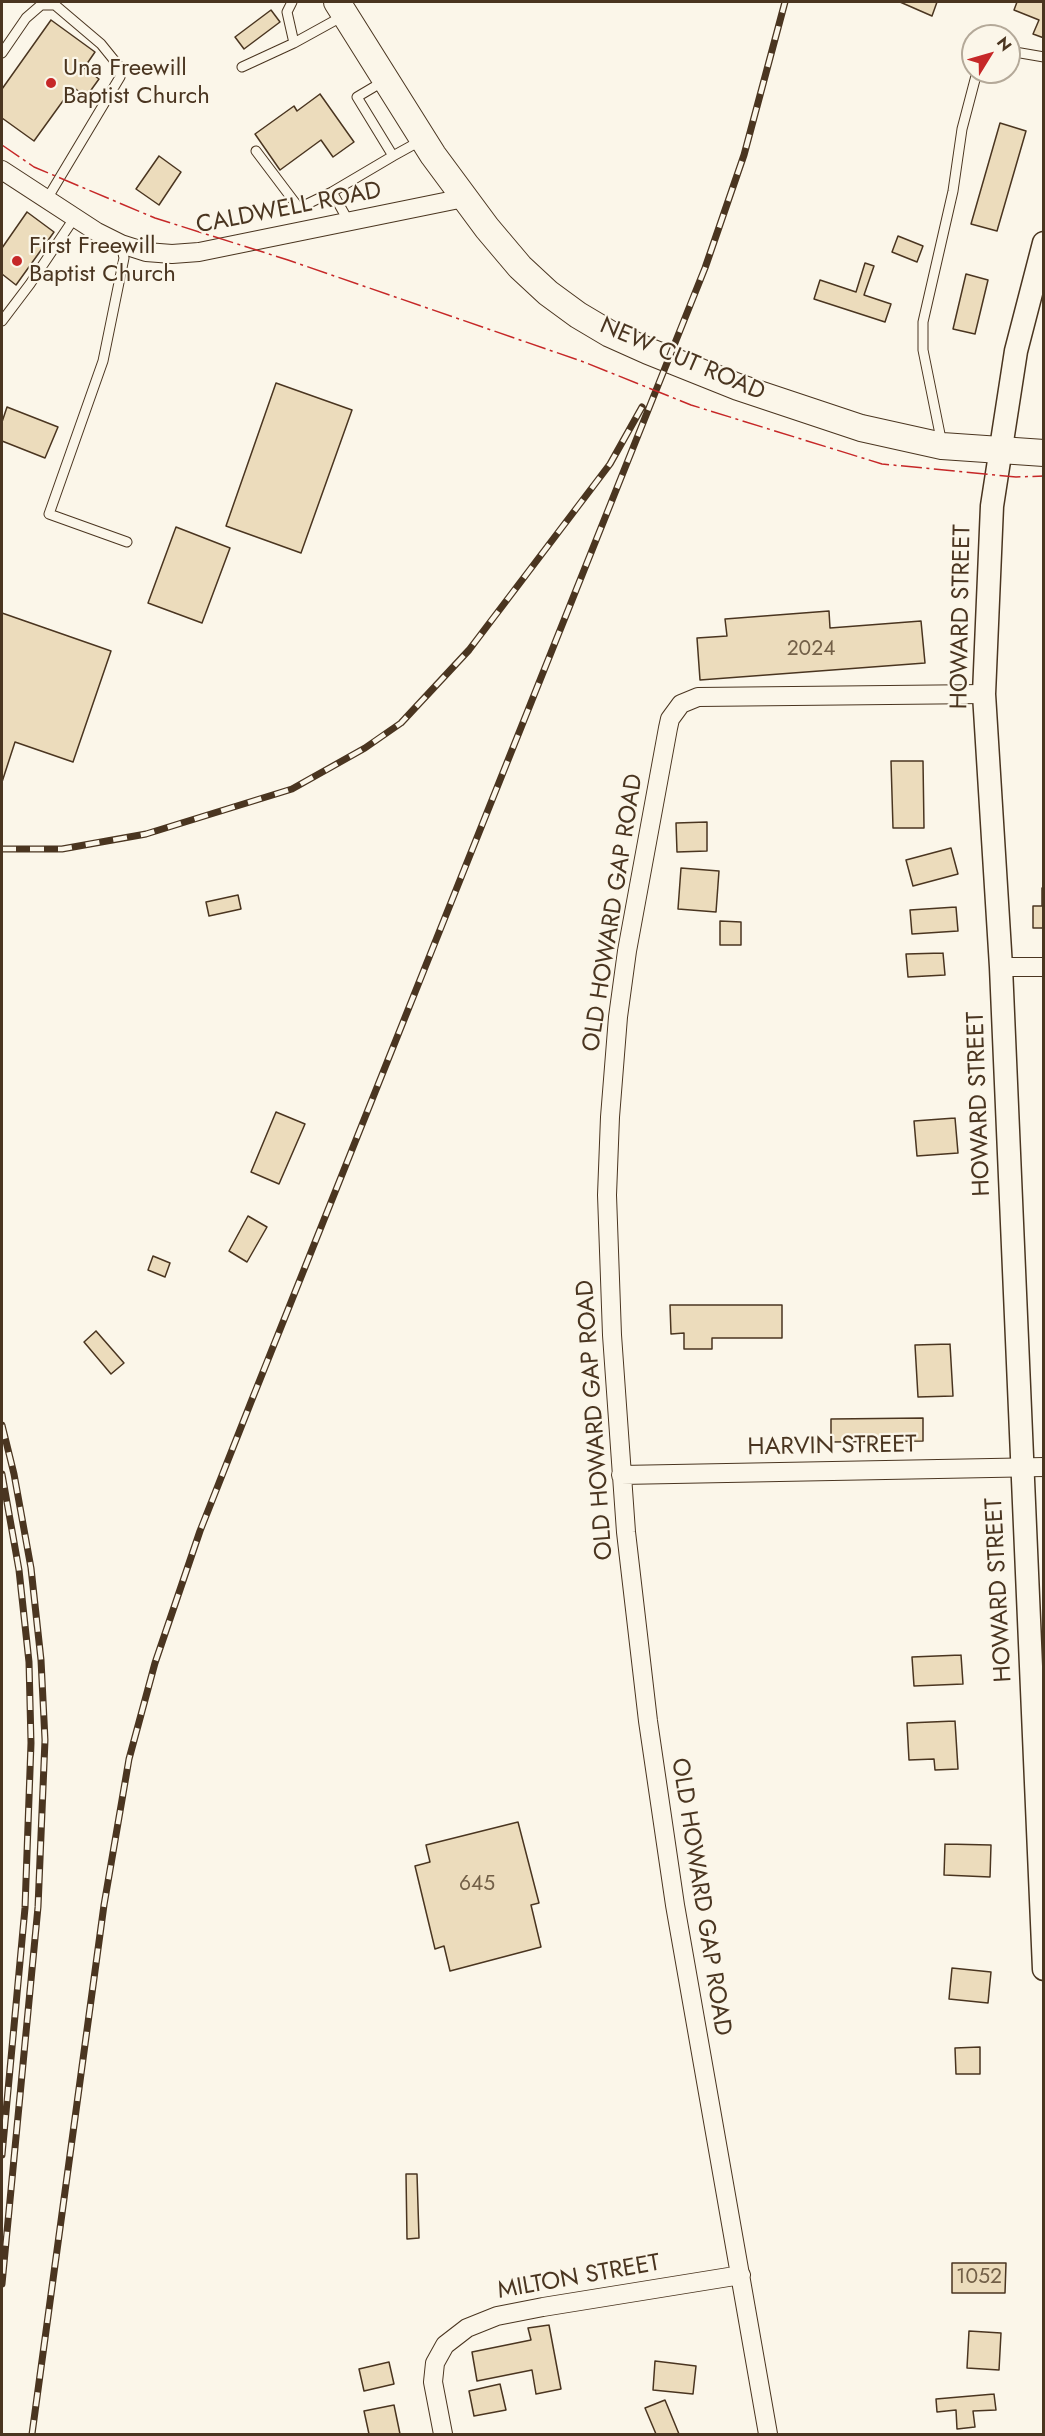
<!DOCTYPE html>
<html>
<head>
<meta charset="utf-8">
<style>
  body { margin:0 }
  #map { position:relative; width:1045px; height:2436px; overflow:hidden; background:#fbf6e9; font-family:Jost,sans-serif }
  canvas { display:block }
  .frame { position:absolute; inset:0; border:3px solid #4a3520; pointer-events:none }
  .north { position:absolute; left:961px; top:24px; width:60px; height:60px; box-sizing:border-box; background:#fbf6e9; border:2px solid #b4a999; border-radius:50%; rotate:53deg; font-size:16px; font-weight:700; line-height:24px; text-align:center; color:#4a3520 }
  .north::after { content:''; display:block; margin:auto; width:21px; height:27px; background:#c62828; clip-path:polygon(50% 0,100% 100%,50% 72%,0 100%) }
</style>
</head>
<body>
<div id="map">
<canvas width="1045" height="2436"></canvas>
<div class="frame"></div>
<div class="north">N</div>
</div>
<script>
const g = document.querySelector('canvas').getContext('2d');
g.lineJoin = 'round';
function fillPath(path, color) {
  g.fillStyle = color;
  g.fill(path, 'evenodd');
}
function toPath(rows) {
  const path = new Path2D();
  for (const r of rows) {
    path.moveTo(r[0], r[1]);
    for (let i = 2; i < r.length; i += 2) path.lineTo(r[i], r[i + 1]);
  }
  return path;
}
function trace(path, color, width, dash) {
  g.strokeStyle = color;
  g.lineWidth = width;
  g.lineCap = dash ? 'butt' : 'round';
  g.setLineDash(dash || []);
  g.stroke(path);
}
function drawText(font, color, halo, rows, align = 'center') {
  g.font = font + ' Jost,sans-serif';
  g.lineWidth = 4.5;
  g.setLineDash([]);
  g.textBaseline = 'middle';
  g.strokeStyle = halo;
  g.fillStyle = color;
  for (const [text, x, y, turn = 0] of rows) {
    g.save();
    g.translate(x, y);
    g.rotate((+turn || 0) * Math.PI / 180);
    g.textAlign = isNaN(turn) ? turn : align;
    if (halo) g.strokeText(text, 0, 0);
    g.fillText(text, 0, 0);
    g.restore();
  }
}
const building = toPath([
  [900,2,937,2,932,16,900,2],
  [1017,2,1044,2,1044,38,1033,34,1039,20,1014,10,1017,2],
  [271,10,280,22,244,49,235,37,271,10],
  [51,20,95,52,84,68,99,79,86,97,73,87,34,141,2,118,2,89,51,20],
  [320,94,354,142,333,157,321,140,280,170,255,134,294,106,297,111,320,94],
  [1000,123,1026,131,997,231,971,224,1000,123],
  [159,156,181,172,159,205,136,189,159,156],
  [27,212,54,232,16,285,2,274,2,248,27,212],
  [898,236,923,246,917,262,892,252,898,236],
  [865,263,874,266,864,295,891,304,885,322,814,299,820,280,856,292,865,263],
  [966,274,988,280,975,334,953,329,966,274],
  [276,383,352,410,301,553,226,526,276,383],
  [7,407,58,427,45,458,2,441,2,422,7,407],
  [176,527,230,548,202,623,148,603,176,527],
  [829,611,830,628,921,621,925,663,700,680,697,638,727,636,725,619,829,611],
  [2,613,111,651,73,762,15,742,2,782,2,613],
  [891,761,923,761,924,828,893,828,891,761],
  [707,822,707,851,677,852,676,823,707,822],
  [951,848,958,874,913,886,906,860,951,848],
  [681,868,719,871,716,912,678,909,681,868],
  [1042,888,1044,928,1033,928,1033,906,1042,906,1042,888],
  [238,895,241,909,209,916,206,902,238,895],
  [956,907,958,931,912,934,910,910,956,907],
  [720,921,741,922,741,945,720,945,720,921],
  [943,953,945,975,908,977,906,954,943,953],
  [276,1112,305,1124,279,1184,251,1172,276,1112],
  [955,1118,958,1153,917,1156,914,1121,955,1118],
  [248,1216,267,1227,247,1262,229,1251,248,1216],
  [153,1256,170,1263,165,1277,148,1270,153,1256],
  [670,1305,782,1305,782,1338,712,1338,712,1349,684,1349,684,1333,671,1334,670,1305],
  [96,1331,124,1363,111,1374,84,1342,96,1331],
  [950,1344,953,1396,918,1397,915,1345,950,1344],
  [923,1418,923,1441,831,1442,831,1419,923,1418],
  [961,1655,963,1684,914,1686,912,1657,961,1655],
  [955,1721,958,1769,935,1770,934,1759,909,1760,907,1723,955,1721],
  [518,1822,539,1903,531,1905,541,1947,450,1971,444,1946,435,1949,415,1866,430,1862,426,1845,518,1822],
  [945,1844,991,1845,990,1877,944,1875,945,1844],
  [952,1968,991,1972,988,2003,949,1999,952,1968],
  [980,2047,980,2074,956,2074,955,2048,980,2047],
  [406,2174,417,2174,419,2238,407,2239,406,2174],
  [952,2263,1006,2263,1005,2293,952,2293,952,2263],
  [549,2325,561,2389,536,2394,532,2370,477,2381,472,2352,531,2340,528,2328,549,2325],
  [969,2331,1001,2333,999,2370,967,2368,969,2331],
  [655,2361,696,2366,693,2394,653,2390,655,2361],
  [389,2362,394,2384,364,2391,359,2369,389,2362],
  [500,2384,506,2410,474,2416,469,2391,500,2384],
  [994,2394,996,2410,973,2411,975,2427,957,2429,956,2410,937,2412,936,2399,994,2394],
  [665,2400,679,2434,656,2434,645,2408,665,2400],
  [394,2405,400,2434,369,2434,364,2411,394,2405]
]);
fillPath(building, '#ecdcbc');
trace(building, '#4a3520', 1.5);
const service = toPath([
  [292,2,287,12,294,43],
  [1009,51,1044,57],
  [2,53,26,18,41,5,55,5,101,44,118,65,120,77,47,199],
  [242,67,294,43,343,16],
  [256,151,299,208,332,192,393,156,357,97,384,81],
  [393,156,422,140],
  [332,192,349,222],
  [121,244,124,258,103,361,49,514,127,542],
  [2,321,30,284,75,217],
  [942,444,923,350,923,322,953,191,962,129,977,72]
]);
const minor = toPath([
  [2,170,97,232,121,244,146,252,172,254,199,252,464,198],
  [1001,967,1044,967],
  [621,1475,1044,1467],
  [443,2434,433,2382,435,2363,445,2345,467,2328,497,2316,543,2307,741,2275],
  [768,2434,675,1905,648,1721,626,1532,612,1335,607,1195,610,1117,618,1017,627,951,668,728,670,719,681,704,698,697,984,694]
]);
const tertiary = toPath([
  [1044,243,1016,351,992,506,984,694,1001,967,1044,1969]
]);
const secondary = toPath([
  [337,2,433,155,487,228,520,267,548,293,578,315,610,334,648,351,738,387,861,428,942,446,1044,453]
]);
trace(service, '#4a3520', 11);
trace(minor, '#4a3520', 20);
trace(tertiary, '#4a3520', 25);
trace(secondary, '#4a3520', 28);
trace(service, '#fbf6e9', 9);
trace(minor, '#fbf6e9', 18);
trace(tertiary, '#fbf6e9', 22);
trace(secondary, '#fbf6e9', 26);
const rail = toPath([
  [2,849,62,849,146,834,292,789,365,748,401,723,469,650,610,464,642,407],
  [2,1425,14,1474,31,1568,41,1660,45,1740,38,1907,2,2284],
  [2,1474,19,1570,29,1662,31,1743,25,1908,2,2155],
  [32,2434,104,1905,129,1759,155,1663,200,1531,251,1402,705,268,744,155,785,2]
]);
trace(rail, '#4a3520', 7);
trace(rail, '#fbf6e9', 4.5, [14]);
trace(toPath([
  [2,145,34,167,155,218,288,260,584,362,691,405,882,464,1016,477,1044,476]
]), '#c62828', 1.5, [21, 4.5, 3, 4.5]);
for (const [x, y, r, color] of [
  [51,83,6,"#c62828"],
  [17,261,6,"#c62828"]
]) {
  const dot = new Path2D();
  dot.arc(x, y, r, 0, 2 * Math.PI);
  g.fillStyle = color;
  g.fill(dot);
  trace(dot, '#fbf6e9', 2);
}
drawText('21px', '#725f47', null, [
  ["2024",811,650],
  ["645",477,1885],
  ["1052",979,2278]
]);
drawText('24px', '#4a3520', '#fbf6e9', [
  ["Una Freewill",63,69],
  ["Baptist Church",63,97],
  ["First Freewill",29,247],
  ["Baptist Church",29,275]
], 'left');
drawText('24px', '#4a3520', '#fbf6e9', [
  ["CALDWELL ROAD",289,209,-11],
  ["NEW CUT ROAD",682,360,23],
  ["HOWARD STREET",962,617,-89],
  ["OLD HOWARD GAP ROAD",614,913,-81],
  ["HOWARD STREET",980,1104,-92],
  ["OLD HOWARD GAP ROAD",596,1420,-94],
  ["HARVIN STREET",832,1447,-1],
  ["HOWARD STREET",1000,1590,-93],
  ["OLD HOWARD GAP ROAD",700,1897,81],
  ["MILTON STREET",579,2278,-10]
]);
</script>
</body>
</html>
